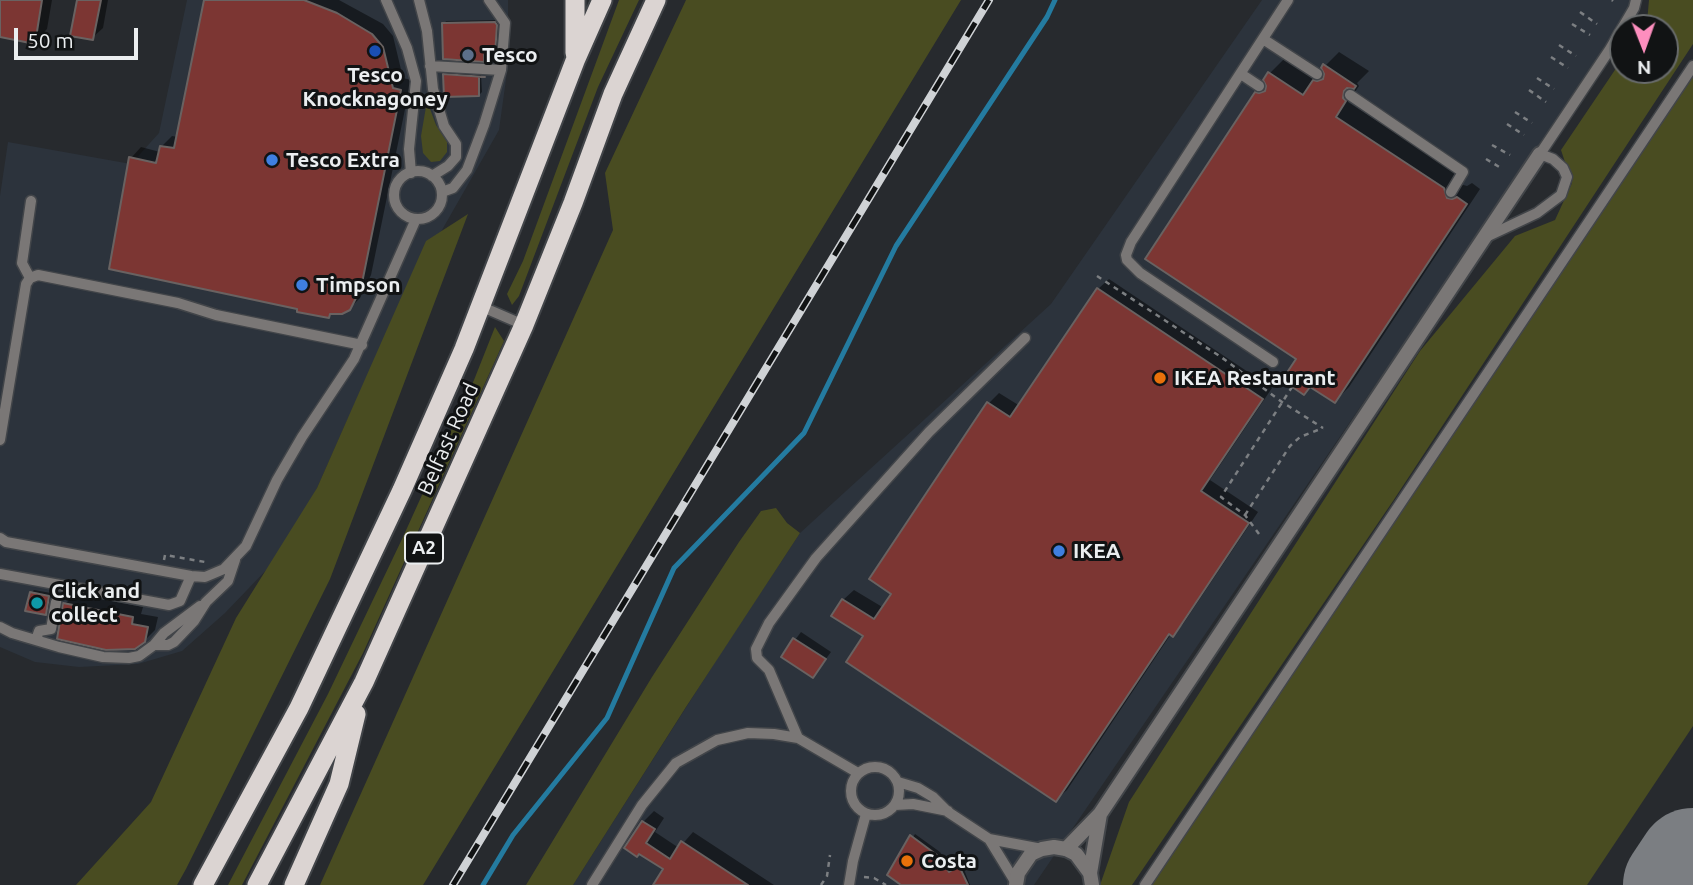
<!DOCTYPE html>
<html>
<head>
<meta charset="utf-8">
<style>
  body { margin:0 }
  #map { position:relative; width:1693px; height:885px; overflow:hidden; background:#272a2e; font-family:Ubuntu,sans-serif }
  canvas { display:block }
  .north { position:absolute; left:1609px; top:14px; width:70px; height:70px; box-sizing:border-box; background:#111314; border:2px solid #686b6c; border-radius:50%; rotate:179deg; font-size:19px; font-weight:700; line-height:28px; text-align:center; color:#ebeef0 }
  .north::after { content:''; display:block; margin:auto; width:24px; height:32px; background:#fd8ebe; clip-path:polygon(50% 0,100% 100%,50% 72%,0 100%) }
  .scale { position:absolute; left:14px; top:28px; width:124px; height:32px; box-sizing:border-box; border:4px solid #ebeef0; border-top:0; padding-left:9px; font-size:21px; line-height:24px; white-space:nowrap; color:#ebeef0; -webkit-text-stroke:5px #111314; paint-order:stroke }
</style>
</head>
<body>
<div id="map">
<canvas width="1693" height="885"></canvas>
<div class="north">N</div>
<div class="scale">50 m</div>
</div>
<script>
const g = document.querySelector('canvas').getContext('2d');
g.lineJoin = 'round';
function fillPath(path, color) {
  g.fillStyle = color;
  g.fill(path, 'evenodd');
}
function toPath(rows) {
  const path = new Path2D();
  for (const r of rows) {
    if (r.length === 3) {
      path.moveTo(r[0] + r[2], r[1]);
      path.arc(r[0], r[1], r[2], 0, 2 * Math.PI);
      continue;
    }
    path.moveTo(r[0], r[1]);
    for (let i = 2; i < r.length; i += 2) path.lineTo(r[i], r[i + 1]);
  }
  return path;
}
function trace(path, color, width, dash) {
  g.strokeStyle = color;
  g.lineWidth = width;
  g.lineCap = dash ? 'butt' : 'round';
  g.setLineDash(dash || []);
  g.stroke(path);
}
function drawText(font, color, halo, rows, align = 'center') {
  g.font = font + ' Ubuntu,sans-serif';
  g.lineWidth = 6;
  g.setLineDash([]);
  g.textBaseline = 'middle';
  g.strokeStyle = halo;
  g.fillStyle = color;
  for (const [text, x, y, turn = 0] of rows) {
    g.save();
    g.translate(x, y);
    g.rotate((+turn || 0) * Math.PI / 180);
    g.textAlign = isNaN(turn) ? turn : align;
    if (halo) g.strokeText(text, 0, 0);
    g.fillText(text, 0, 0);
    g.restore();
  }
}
fillPath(toPath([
  [187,0,508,0,508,65,499,130,397,309,376,363,346,423,293,542,225,613,182,651,138,664,79,667,35,662,0,647,0,196,8,142,131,164,159,133],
  [1262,0,1638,0,1034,885,573,885,722,651,800,533,1051,304]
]), '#2c333c');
fillPath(toPath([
  [619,0,639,0,598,87,519,296,512,305,507,294,523,261],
  [686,0,961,0,423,885,320,885,613,230,605,173],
  [1649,0,1693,0,1693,44,1393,501,1132,885,1100,885,1129,802,1420,351,1515,236,1555,220,1572,183,1561,150,1623,58,1623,70,1665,70,1665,28,1643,28,1647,22],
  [1693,76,1693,726,1587,885,1151,885],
  [427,101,436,125,447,142,447,152,440,161,431,162,423,153,421,136],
  [468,214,330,579,186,869,177,885,76,885,151,802,236,618,317,488,426,241],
  [495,327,504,341,363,653,242,885,228,885,328,694,403,537,474,380],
  [776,508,787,523,800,533,686,707,573,885,526,885,652,677,739,542,761,511]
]), '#494c21');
fillPath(toPath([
  [0,0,52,0,47,29,34,42,0,36],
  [79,0,108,0,103,28,92,38],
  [206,0,339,0,383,24,393,36,403,78,411,80,371,275,360,298,349,309,332,312,328,316,131,158,141,147,160,152,161,147,172,136,178,137],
  [498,20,497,50,494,53,486,53,484,60,444,24,446,21],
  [1339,52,1369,71,1357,83,1359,86,1348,102,1458,174,1460,184,1467,186,1472,183,1480,189,1349,387,1335,401,1299,358,1256,93,1267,83,1270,73,1284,59,1316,80,1325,71,1325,66],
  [448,72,485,74,481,75,482,92,479,95,445,75],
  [1109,279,1272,388,1210,480,1258,512,1183,624,1172,635,1171,634,1067,790,1056,800,865,636,843,600,854,590,884,608,893,594,871,579,989,403,999,393,1020,406,1098,289],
  [34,590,51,593,48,610,45,613,31,593],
  [75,594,143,607,141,614,158,617,155,630,144,641,65,604],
  [801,632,831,652,813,676,783,656],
  [654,811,664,818,655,832,679,848,693,832,774,885,655,885,666,868,640,852,626,848,643,822],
  [915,834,940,852,952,871,962,864,970,885,903,885,890,874]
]), '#0007');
trace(toPath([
  [483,885,513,835,607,718,674,568,804,433,896,246,1047,17,1055,0]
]), '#247ba0', 5);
trace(toPath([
  [1679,885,1693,864]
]), '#7b7e82', 112);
const building = toPath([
  [0,0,42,0,35,44,0,37,0,0],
  [77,0,101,0,93,40,70,36,77,0],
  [204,0,304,0,337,13,372,34,383,47,393,88,401,90,361,288,350,310,342,314,330,314,329,318,297,312,297,309,109,269,129,157,156,163,160,146,174,148,204,0],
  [495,22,497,25,495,54,484,55,484,62,443,59,442,23,495,22],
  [1323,64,1356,86,1354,89,1347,88,1344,91,1343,98,1346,101,1336,117,1444,188,1447,198,1452,199,1457,197,1467,204,1335,403,1310,387,1304,395,1282,380,1296,359,1145,259,1255,92,1259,93,1265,91,1266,86,1263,80,1268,72,1303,95,1313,80,1317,81,1323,79,1324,74,1321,68,1323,64],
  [443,74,485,77,479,77,479,96,444,97,443,74],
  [1097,288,1263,399,1201,491,1249,523,1173,637,1169,634,1056,802,846,662,863,636,831,616,842,599,874,619,891,594,869,579,987,402,1010,417,1097,288],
  [30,592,49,596,46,615,25,611,30,592],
  [63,603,133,617,132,624,148,627,145,642,135,649,106,650,57,639,63,603],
  [793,638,826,659,813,678,781,657,793,638],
  [642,821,655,829,646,843,670,859,681,841,748,885,653,885,663,869,639,854,637,857,624,848,642,821],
  [910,835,937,855,949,872,959,866,968,885,901,885,887,875,910,835]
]);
fillPath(building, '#7c3633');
trace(building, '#696261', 2);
const service = toPath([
  [386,0,407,48,416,81,409,149,411,173],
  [419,0,427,31,433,89,444,126,456,144,456,157,448,166,432,176],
  [1263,39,1317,74],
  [430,66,501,70],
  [1241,74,1259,86],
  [1350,95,1463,172,1451,192],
  [418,195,24],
  [442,192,453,188,467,170,484,125,501,70,505,23,489,0],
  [1486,237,1537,213,1561,195,1567,177,1563,168,1553,159,1540,154,1610,49,1634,8,1636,0],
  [30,278,22,263,31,201],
  [480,306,524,325],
  [1273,362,1140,273,1127,260,1126,255,1131,242,1288,0],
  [0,440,26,284,30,278,38,275,178,303,216,315,362,345],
  [0,538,6,542,191,576,205,577,224,569,246,546,277,480,302,437,354,359,416,219],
  [0,574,169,605,180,601,191,576],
  [0,627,12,633,59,647,103,657,129,658,139,656,154,645,168,645,174,642,194,621,206,602,228,581,235,560],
  [36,640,39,631,51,629,56,602],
  [154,645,164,633,200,606],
  [798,738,769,670,757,658,756,649,769,623,816,558,929,432,1025,338],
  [875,791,24],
  [898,782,918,788,933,797,948,812,989,839,1042,849],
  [895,805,913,804,948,811],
  [989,839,1016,883],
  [592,885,642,805,676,763,717,740,748,733,774,734,798,738,858,773],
  [849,885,853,861,866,814],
  [1145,885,1693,66]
]);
const minor = toPath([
  [1066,849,1100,814,1540,154],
  [1090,873,1100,814]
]);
const tertiary = toPath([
  [1016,885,1018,873,1031,854,1042,849,1054,847,1066,849,1076,854,1090,873,1092,885]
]);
const trunk = toPath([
  [575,0,575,53],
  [203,885,299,708,402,490,464,349,575,61,602,0],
  [257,885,364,682,524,325,573,203,613,94,656,0],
  [294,885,339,784,356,714]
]);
trace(service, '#424549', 13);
trace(minor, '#424549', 18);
trace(tertiary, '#424549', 18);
trace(trunk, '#424549', 23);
trace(toPath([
  [1612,0,1613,1],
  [1580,12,1597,24],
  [1572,24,1590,35],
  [1559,45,1576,56],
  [1551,57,1568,68],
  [1537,78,1554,89],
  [1529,90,1546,102],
  [1515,112,1532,123],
  [1507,124,1524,135],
  [1492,145,1510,155],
  [1486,159,1501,168],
  [1097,276,1221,357,1282,402,1323,428],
  [1245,515,1290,446,1300,437,1323,428],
  [1259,534,1245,515,1221,497,1292,387],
  [164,560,165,555,205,562],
  [864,877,874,878,886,885],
  [821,885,827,876,830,855]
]), '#7c7f82', 2.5, [5, 5]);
trace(service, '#7a7776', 10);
trace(minor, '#7a7776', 14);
trace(tertiary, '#7a7776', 14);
trace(trunk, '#dbd4d2', 19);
const rail = toPath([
  [453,885,989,0]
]);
trace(rail, '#cfd2d5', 8);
trace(rail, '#111314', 5, [16]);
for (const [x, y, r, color] of [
  [375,51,7,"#1a4fb4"],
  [468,55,7,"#5c6f8a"],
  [272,160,7,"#3f7fe0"],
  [302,285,7,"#3f7fe0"],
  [1160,378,7,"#e8710a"],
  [1059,551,7,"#3f7fe0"],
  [37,603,7,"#0f9aa8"],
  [907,861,7,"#e8710a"]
]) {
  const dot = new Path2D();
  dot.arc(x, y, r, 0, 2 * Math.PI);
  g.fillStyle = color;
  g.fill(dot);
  trace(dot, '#111314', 2.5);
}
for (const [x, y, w] of [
  [424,548,38]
]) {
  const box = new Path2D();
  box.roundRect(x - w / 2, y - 15.5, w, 31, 5);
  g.fillStyle = '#111314';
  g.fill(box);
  trace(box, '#ebeef0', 2);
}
drawText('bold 19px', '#ebeef0', null, [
  ["A2",424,548]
]);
drawText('bold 21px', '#ebeef0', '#111314', [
  ["Tesco",482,55],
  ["Tesco",375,75,"center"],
  ["Knocknagoney",375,99,"center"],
  ["Tesco Extra",286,160],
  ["Timpson",316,285],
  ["IKEA Restaurant",1174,378],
  ["IKEA",1073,551],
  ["Click and",51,591],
  ["collect",51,615],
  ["Costa",921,861]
], 'left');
drawText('21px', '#ebeef0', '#111314', [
  ["Belfast Road",448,439,-66]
]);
</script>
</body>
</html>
